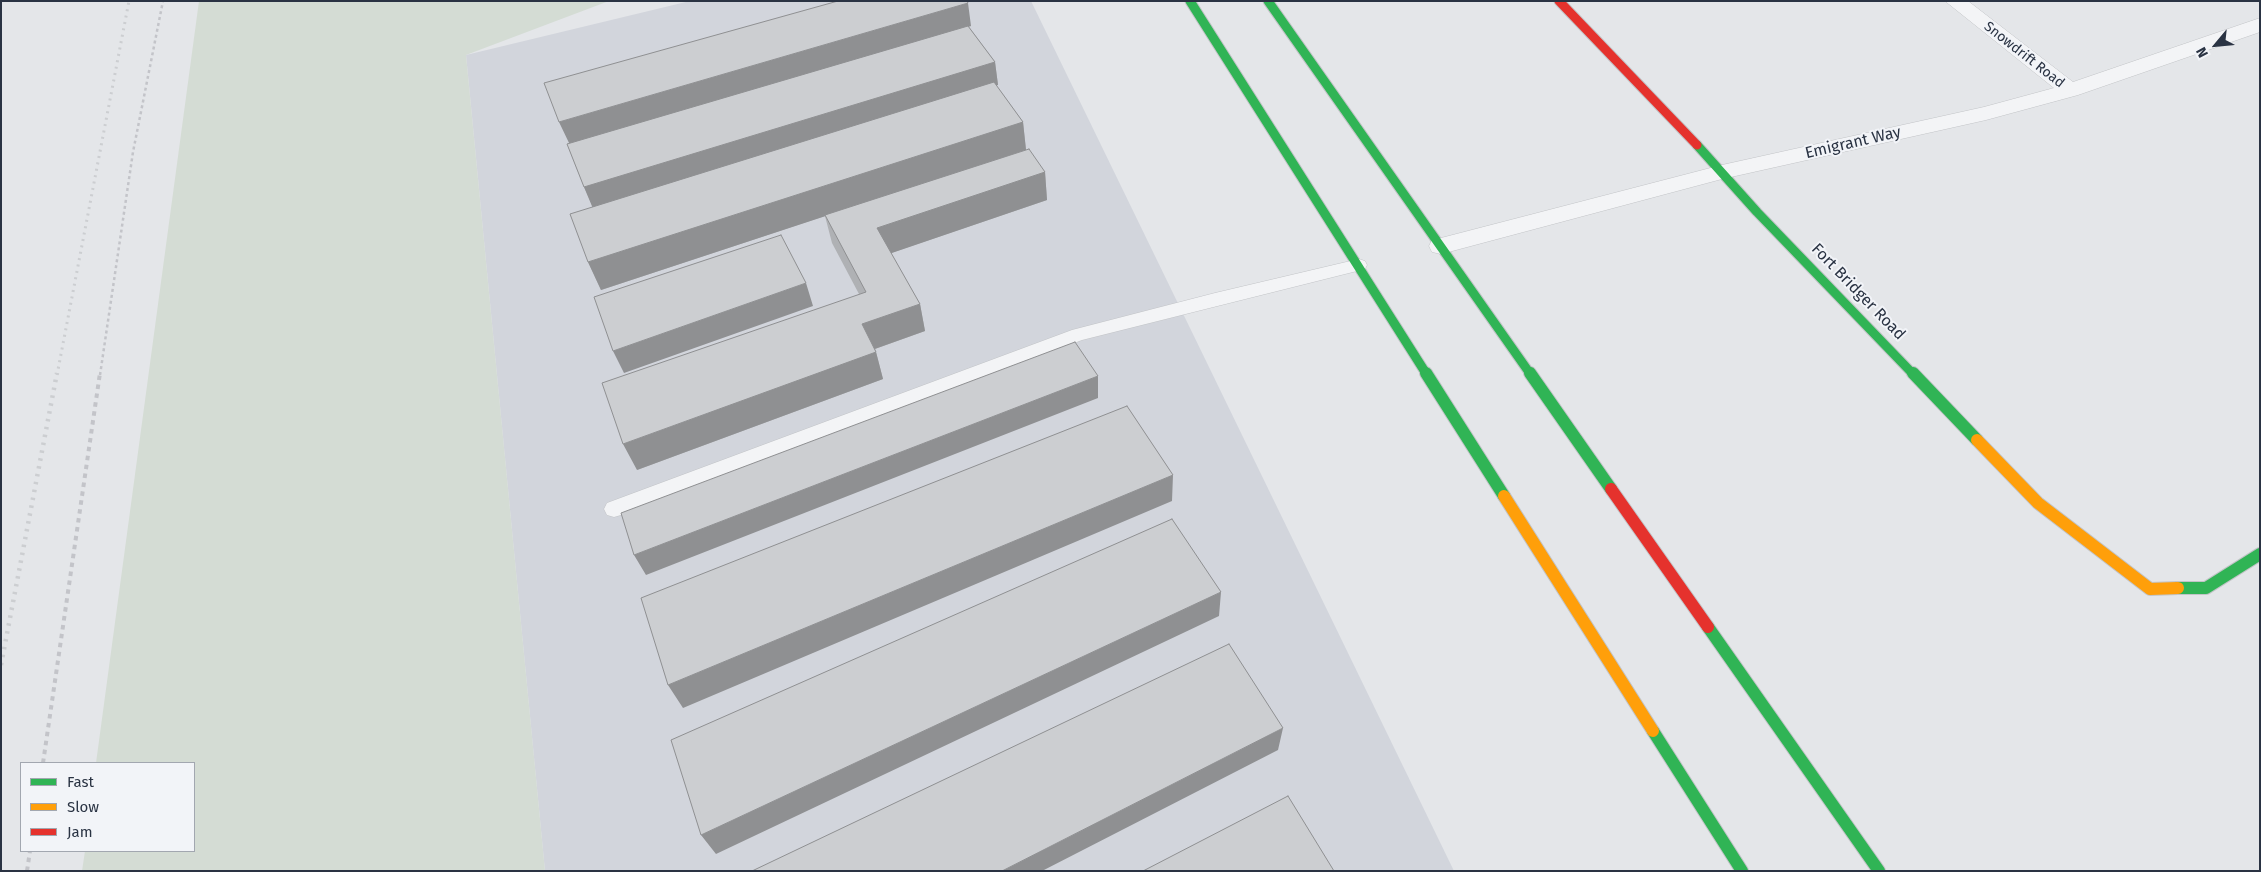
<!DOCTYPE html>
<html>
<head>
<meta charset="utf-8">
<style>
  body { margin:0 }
  #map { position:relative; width:2261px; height:872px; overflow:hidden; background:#e4e6e9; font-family:"Fira Sans",sans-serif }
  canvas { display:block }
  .frame { position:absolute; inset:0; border:2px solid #2a3343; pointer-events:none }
  .legend { position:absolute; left:20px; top:762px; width:175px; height:90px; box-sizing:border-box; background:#f2f4f8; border:1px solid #a2a7b0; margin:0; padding:6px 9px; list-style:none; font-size:15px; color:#2a3343 }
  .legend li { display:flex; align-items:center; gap:10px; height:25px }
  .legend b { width:25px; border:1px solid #a2a7b0 }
  .north { position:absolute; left:2191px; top:20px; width:50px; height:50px; -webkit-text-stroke:4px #f2f4f8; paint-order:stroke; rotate:242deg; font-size:14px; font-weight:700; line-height:20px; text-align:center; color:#2a3343 }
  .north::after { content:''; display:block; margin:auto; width:18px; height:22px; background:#2a3343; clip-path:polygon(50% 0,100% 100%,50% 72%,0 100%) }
</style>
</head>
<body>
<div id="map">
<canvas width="2261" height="872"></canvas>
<div class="frame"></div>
<ul class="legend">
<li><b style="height:6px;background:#30b455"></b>Fast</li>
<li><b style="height:6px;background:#ff9f0a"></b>Slow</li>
<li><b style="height:6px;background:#e5322d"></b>Jam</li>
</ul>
<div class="north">N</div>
</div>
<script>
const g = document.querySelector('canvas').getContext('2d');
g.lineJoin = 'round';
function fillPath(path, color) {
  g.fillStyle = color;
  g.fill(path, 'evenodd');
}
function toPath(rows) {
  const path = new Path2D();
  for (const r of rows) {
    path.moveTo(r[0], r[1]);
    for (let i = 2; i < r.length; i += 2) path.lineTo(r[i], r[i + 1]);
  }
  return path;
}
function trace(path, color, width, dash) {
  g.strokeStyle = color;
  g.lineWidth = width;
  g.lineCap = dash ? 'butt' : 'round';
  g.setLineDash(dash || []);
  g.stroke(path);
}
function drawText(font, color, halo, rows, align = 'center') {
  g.font = font + ' "Fira Sans",sans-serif';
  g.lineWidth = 4;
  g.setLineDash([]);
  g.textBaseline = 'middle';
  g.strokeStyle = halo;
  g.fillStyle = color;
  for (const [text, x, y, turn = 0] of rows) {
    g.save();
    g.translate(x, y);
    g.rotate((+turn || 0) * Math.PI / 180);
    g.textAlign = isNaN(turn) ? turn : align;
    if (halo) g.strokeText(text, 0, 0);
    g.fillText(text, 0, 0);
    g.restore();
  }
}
fillPath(toPath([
  [690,1,1031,1,1454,871,545,871,466,55]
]), '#d2d5dc');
fillPath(toPath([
  [199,1,609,1,466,55,545,871,82,871,85,851,194,851,194,763,96,763]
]), '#d4dcd4');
const lane = toPath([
  [1359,259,1365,261,1367,265,1365,269,1082,340,621,515,614,517,607,515,604,509,607,503,1072,330,1215,293,1359,259]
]);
const street = toPath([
  [1945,1,1968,1,2073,82,2260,18,2260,32,2078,95,1986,120,1722,179,1441,254,1432,252,1429,246,1432,240,1441,238,1722,165,1984,107,2054,88,1945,1]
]);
const fastFar1 = toPath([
  [1190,1,1427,375],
  [1268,1,1531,375],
  [1697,145,1757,212,1914,375]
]);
const fast = toPath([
  [1426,373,1504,496],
  [1530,373,1611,489],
  [1913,373,1977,440],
  [2178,588,2206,588,2260,554],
  [1708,627,1879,871],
  [1653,731,1742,871]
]);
const slow = toPath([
  [1977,440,2038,503,2150,589,2178,588],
  [1504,496,1653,731]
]);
const jamFar1 = toPath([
  [1559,1,1697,145]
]);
const jam = toPath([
  [1611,489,1708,627]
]);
trace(lane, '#c2c4c7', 1);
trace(street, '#c2c4c7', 1);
trace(fastFar1, '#c2c4c7', 11);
trace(fast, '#c2c4c7', 14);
trace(slow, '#c2c4c7', 14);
trace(jamFar1, '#c2c4c7', 11);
trace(jam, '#c2c4c7', 14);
trace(toPath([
  [100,375,133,152,163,1]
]), '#c3c4c9', 2.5, [3, 3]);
trace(toPath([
  [43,763,100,373],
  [27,871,30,851]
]), '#c3c4c9', 4, [4.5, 4.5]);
fillPath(lane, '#f3f4f6');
fillPath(street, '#f3f4f6');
trace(fastFar1, '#30b455', 9);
trace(fast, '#30b455', 12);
trace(slow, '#ff9f0a', 12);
trace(jamFar1, '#e5322d', 9);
trace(jam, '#e5322d', 12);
trace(toPath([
  [57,375,129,1]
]), '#ccced1', 3, [2, 4.5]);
trace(toPath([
  [1,665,57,373]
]), '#ccced1', 4.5, [2.5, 5.5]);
fillPath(toPath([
  [971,26,969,27,995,62,998,85,996,85,1023,122,1026,150,1045,172,1047,200,891,253,920,304,925,331,875,349,876,352,883,379,637,470,859,294,832,243,825,216,601,290,588,262,593,207,584,187,567,144]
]), '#afb1b4');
fillPath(toPath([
  [968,3,971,26,570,145,559,122],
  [995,62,998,85,594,211,584,187],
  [1023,122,1026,150,601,290,588,262],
  [1045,172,1047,200,883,256,877,228],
  [806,283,813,306,624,373,613,351],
  [920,304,925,331,869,351,862,324],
  [876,352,883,379,637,470,623,444],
  [1098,376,1098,398,646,575,634,555],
  [1173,475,1172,501,683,708,668,685],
  [1221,592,1219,616,716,854,701,835],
  [1283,728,1278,750,1042,871,1002,871]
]), '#8f9092');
const building = toPath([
  [838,1,967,1,968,3,559,122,544,83,838,1],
  [968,26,995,62,584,187,567,144,968,26],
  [994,82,1023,122,588,262,570,214,994,82],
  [1029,149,1045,172,877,228,920,304,862,324,876,352,623,444,602,383,866,292,825,215,1029,149],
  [781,235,806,283,613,351,594,297,781,235],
  [1075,342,1098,376,634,555,621,513,1075,342],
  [1127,406,1173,475,668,685,641,598,1127,406],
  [1172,519,1221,592,701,835,671,740,1172,519],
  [1229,644,1283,728,1002,871,752,871,1229,644],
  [1288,796,1334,871,1143,871,1288,796]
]);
fillPath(building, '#ccced1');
trace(building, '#8f9092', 1);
drawText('14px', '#2a3343', '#f2f4f8', [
  ["Snowdrift Road",2024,55,38]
]);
drawText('16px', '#2a3343', '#f2f4f8', [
  ["Emigrant Way",1853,143,-13],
  ["Fort Bridger Road",1858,292,46]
]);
</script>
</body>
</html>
